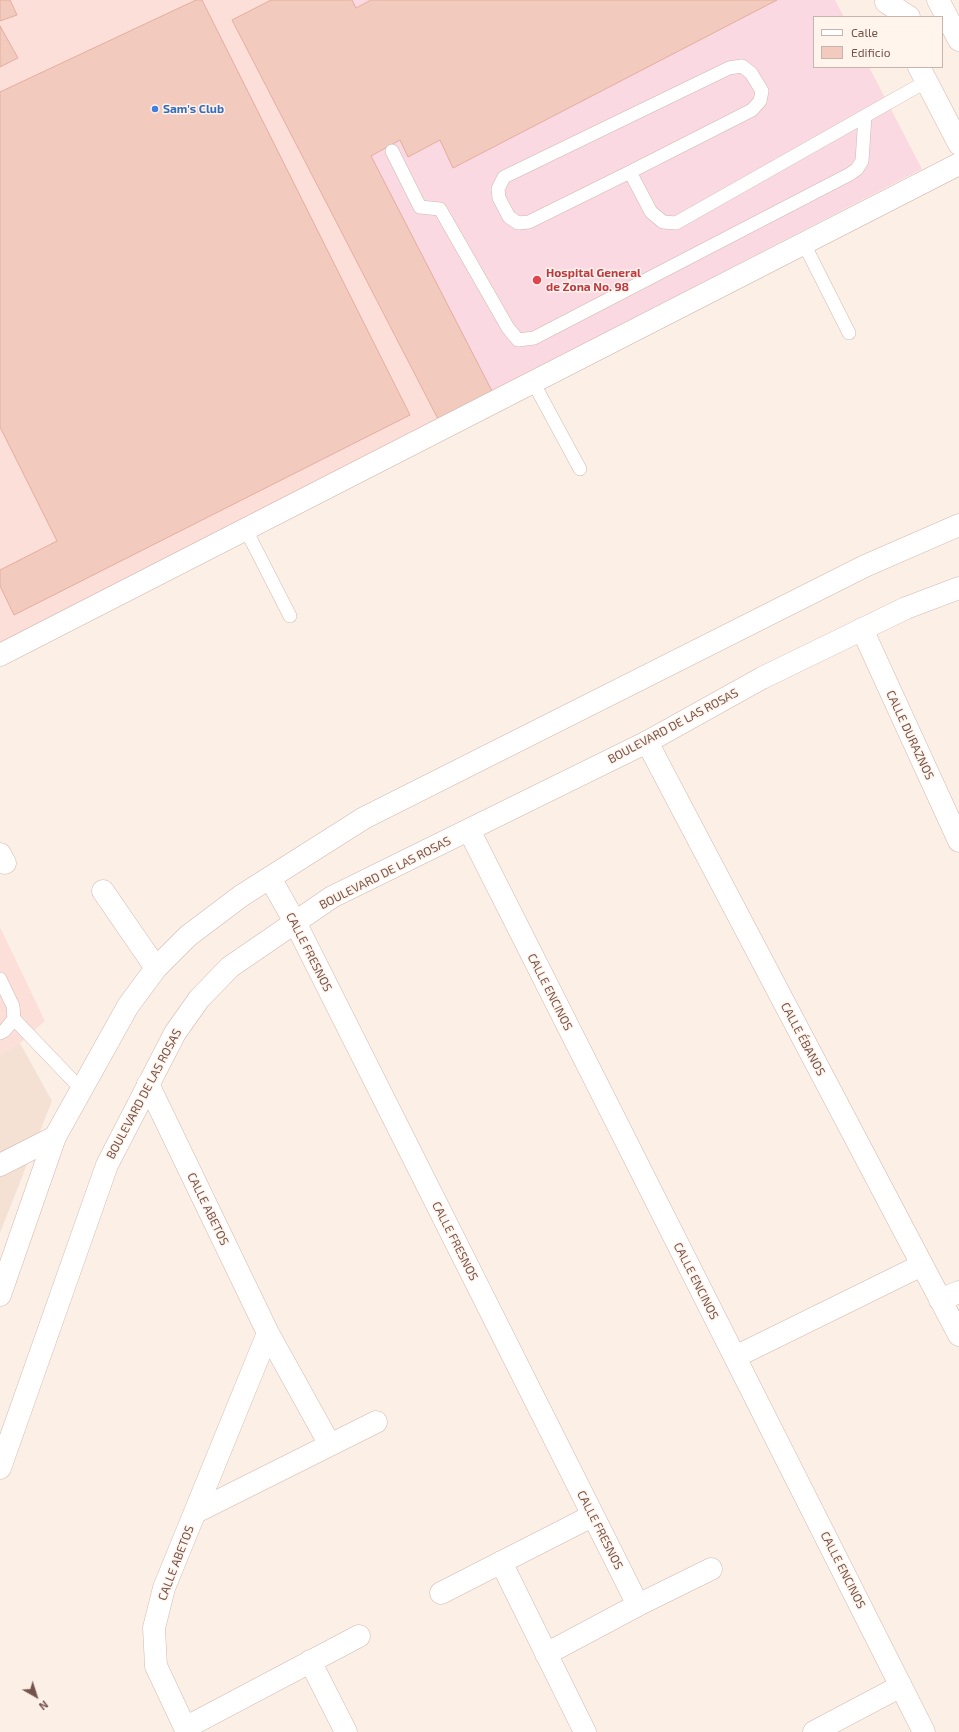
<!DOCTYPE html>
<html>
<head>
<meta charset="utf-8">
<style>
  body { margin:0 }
  #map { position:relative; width:959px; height:1732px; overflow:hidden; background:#fcf0e6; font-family:"Exo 2",sans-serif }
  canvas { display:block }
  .legend { position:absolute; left:813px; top:16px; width:130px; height:52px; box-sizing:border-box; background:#fff5ed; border:1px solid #c8b4ac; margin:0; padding:5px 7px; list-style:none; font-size:12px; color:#76534a }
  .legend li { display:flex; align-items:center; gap:8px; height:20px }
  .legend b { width:20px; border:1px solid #c8b4ac }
  .north { position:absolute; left:16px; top:1676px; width:40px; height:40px; -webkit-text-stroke:3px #fff5ed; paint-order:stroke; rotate:141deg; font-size:11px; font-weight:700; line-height:16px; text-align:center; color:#76534a }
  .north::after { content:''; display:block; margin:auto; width:14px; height:18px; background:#76534a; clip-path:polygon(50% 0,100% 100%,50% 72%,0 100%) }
</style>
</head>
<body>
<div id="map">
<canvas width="959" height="1732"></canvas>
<ul class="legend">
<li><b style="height:5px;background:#fff"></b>Calle</li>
<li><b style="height:11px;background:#f2cabe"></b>Edificio</li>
</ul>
<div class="north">N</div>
</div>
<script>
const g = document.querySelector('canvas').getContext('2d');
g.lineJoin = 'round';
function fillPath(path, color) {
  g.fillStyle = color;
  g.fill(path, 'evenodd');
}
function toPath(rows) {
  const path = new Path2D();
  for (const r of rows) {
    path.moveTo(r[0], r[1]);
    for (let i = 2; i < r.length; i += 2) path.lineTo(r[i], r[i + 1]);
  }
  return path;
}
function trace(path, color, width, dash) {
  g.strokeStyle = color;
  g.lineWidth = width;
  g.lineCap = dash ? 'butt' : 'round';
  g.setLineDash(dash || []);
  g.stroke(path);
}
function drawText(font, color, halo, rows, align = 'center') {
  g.font = font + ' "Exo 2",sans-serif';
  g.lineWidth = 3;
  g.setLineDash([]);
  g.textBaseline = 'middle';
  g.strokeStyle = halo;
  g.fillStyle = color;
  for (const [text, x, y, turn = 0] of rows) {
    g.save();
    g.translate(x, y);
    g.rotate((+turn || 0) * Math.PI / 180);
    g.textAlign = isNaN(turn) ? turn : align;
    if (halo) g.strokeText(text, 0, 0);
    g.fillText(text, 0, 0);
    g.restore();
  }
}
fillPath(toPath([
  [20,1043,52,1101,0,1233,0,1054]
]), '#f4e1d4');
fillPath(toPath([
  [0,0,271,0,232,20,438,419,0,644],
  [0,927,45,1021,20,1043,0,1054]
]), '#fddfda');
fillPath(toPath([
  [271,0,835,0,844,17,814,17,814,67,869,67,922,169,438,419,232,20]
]), '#fad9e3');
const building = toPath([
  [0,0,10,0,17,15,0,21,0,0],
  [196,0,202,0,410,415,14,615,0,586,0,570,57,541,0,427,0,92,196,0],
  [271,0,352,0,356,8,371,0,777,0,453,168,440,140,408,157,400,140,371,156,492,391,438,419,232,20,271,0],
  [0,26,18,58,0,67,0,26]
]);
fillPath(building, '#f2cabe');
trace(building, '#e5ad9e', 1);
const service = toPath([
  [392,151,420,207,440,209,508,328,518,340,534,338,850,174,857,169,862,161,865,116,927,81],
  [630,172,752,110,760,101,762,91,751,73,742,66,729,68,504,177,498,189,499,198,509,217,518,223,529,222,630,172,651,212,663,222,676,223,865,116],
  [804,244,849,333],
  [533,382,580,469],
  [246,530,290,616],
  [0,979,13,1006,14,1019,4,1031,0,1033],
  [14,1019,81,1089]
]);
const minor = toPath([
  [862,629,959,841],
  [0,655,959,164],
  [647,742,959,1335],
  [469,830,924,1732],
  [0,854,5,863],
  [270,878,295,922,638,1605],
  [103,891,156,968],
  [148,1084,268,1333,330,1445],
  [0,1165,55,1137],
  [940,1300,959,1292],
  [735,1357,922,1265],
  [196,1512,376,1422],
  [501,1562,585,1732],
  [441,1593,592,1516],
  [546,1654,638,1605,711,1569],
  [310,1661,346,1732],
  [185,1728,359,1636],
  [187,1732,156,1666,154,1628,164,1588,268,1333],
  [814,1732,901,1686]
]);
const tertiary = toPath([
  [0,1295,55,1137,128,1006,156,968,188,936,241,896,364,818,865,566,959,525],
  [0,1468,107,1165,175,1033,199,999,230,967,332,897,647,742,762,678,906,608,959,588]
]);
const secondary = toPath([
  [938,0,959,40],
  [886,2,909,17],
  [919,67,959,144]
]);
trace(service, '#d0b8ae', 14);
trace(minor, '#d0b8ae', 23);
trace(tertiary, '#d0b8ae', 23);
trace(secondary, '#d6b9ae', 23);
trace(service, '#fff', 13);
trace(minor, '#fff', 22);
trace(tertiary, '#fff', 22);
trace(secondary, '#fff', 22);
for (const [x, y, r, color] of [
  [155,109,4,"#3f7fe0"],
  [537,280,5,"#e0444e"]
]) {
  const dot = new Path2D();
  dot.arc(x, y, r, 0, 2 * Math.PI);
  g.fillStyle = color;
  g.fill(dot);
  trace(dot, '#fff5ed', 1.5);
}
drawText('bold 12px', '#366cbe', '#fff5ed', [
  ["Sam's Club",163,109]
], 'left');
drawText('bold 12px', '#be3a42', '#fff5ed', [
  ["Hospital General",546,273],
  ["de Zona No. 98",546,287]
], 'left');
drawText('12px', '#76534a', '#fff5ed', [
  ["BOULEVARD DE LAS ROSAS",673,726,-28],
  ["CALLE DURAZNOS",910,735,65],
  ["BOULEVARD DE LAS ROSAS",385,873,-27],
  ["CALLE FRESNOS",309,952,63],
  ["CALLE ENCINOS",550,992,63],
  ["CALLE ÉBANOS",803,1039,62],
  ["BOULEVARD DE LAS ROSAS",144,1094,-62],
  ["CALLE ABETOS",208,1209,64],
  ["CALLE FRESNOS",455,1241,63],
  ["CALLE ENCINOS",696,1281,63],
  ["CALLE FRESNOS",600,1530,63],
  ["CALLE ABETOS",176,1563,-69],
  ["CALLE ENCINOS",843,1570,63]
]);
</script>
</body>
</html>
